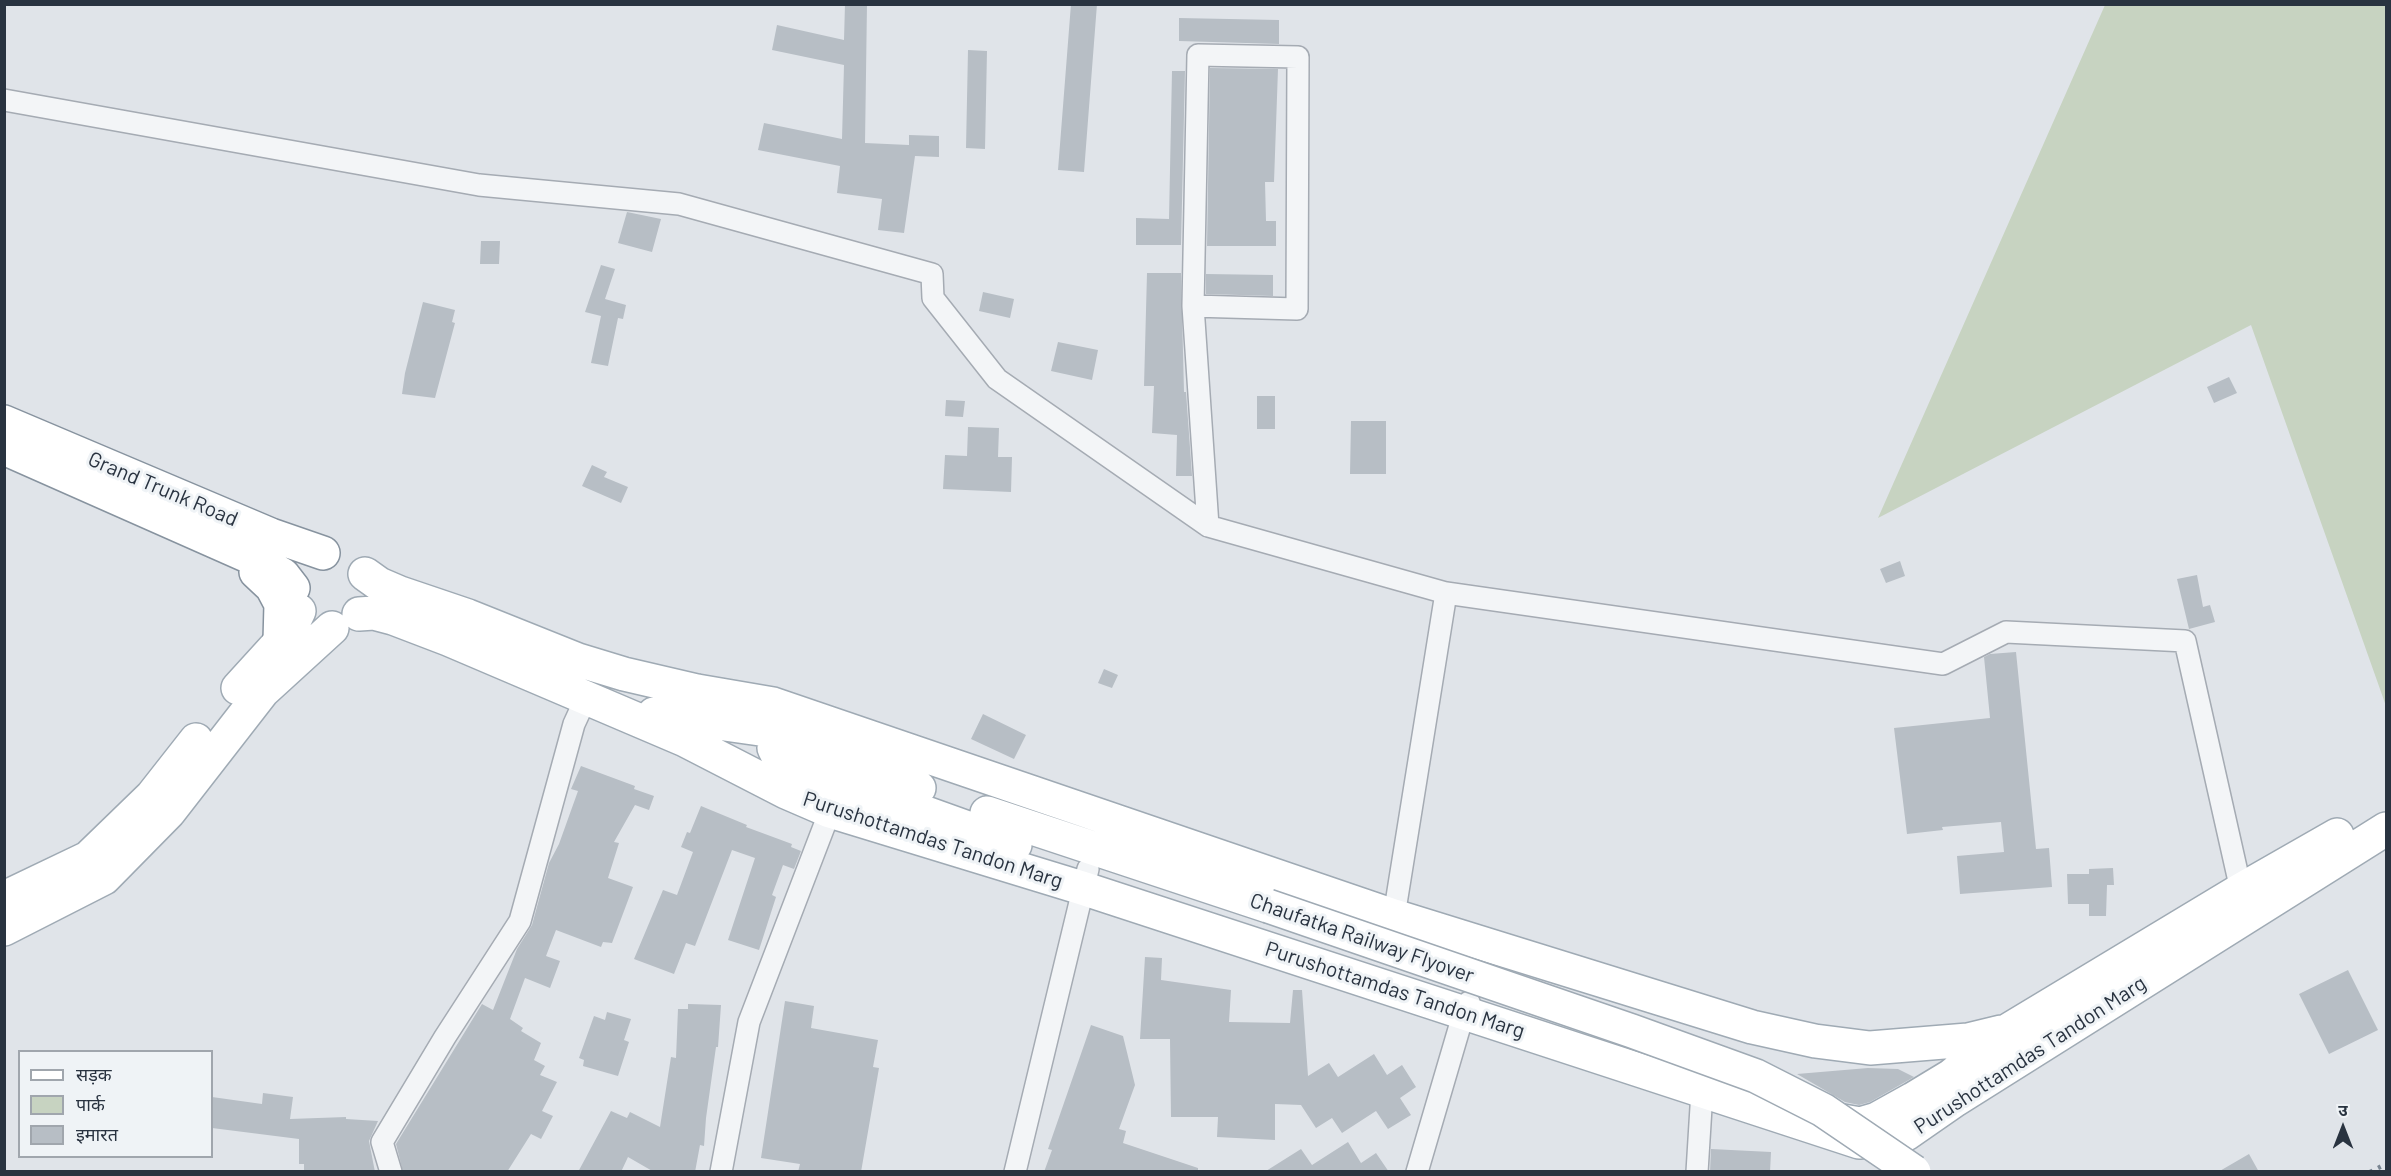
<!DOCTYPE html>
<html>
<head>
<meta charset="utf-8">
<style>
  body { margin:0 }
  #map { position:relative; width:2391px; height:1176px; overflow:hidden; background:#e0e4e9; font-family:Barlow,"Noto Sans Devanagari",sans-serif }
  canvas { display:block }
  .frame { position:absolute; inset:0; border:6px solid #293340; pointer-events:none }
  .legend { position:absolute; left:18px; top:1050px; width:195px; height:108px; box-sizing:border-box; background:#eff3f6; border:2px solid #a0a6ad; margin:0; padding:8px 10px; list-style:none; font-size:18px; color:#293340 }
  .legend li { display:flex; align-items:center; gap:12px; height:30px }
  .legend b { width:30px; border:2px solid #a0a6ad }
  .north { position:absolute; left:2313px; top:1098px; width:60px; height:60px; -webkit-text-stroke:4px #eff3f6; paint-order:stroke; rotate:0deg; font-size:16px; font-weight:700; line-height:24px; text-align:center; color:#293340 }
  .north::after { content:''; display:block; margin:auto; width:21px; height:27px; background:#293340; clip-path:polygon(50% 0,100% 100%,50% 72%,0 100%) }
</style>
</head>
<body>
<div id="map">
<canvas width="2391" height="1176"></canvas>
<div class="frame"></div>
<ul class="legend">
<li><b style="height:8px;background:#fff"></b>सड़क</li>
<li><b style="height:16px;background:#c7d3c1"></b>पार्क</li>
<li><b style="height:16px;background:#b7bec5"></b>इमारत</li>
</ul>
<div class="north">उ</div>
</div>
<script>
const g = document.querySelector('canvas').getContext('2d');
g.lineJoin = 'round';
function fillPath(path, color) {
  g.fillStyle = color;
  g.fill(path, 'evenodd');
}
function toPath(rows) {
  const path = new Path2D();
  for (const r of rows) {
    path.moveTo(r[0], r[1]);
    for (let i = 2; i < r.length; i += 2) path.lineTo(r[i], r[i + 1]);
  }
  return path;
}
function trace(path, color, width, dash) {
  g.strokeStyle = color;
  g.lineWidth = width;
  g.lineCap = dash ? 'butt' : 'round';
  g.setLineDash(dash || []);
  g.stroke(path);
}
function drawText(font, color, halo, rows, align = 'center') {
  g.font = font + ' Barlow,sans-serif';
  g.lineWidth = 6;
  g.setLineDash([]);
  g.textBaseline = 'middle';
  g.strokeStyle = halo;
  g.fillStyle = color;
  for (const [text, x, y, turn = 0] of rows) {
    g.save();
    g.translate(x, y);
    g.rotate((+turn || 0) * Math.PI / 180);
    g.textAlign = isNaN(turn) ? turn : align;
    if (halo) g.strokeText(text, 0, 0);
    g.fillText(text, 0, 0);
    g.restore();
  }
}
fillPath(toPath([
  [2105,5,2386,5,2386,706,2251,325,1878,518]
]), '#c7d3c1');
fillPath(toPath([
  [845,4,867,4,865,143,909,145,909,135,939,136,939,157,915,156,904,233,878,230,882,199,837,193,840,166,758,150,764,123,842,139,844,65,772,50,777,25,844,40],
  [1071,4,1097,4,1084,172,1058,170],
  [1179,18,1279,20,1279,44,1179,41],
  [968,50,987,51,985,149,966,148],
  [1210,68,1278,69,1274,182,1265,182,1266,221,1276,221,1276,246,1207,246],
  [1172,71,1185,71,1181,245,1136,245,1136,218,1169,219],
  [627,212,661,219,652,252,618,243],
  [481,241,500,241,499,264,480,264],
  [601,265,615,269,605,299,626,305,623,319,618,318,608,366,591,363,601,316,585,312],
  [1147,273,1181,273,1184,392,1186,392,1192,476,1176,476,1177,435,1152,433,1154,386,1144,386],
  [1206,274,1273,275,1273,296,1206,294],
  [983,292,1014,299,1010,318,979,311],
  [423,302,455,310,452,322,455,323,435,398,402,394,405,373],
  [1058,342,1098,350,1092,380,1051,371],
  [2229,377,2237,393,2214,403,2207,387],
  [1257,396,1275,396,1275,429,1257,429],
  [946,400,965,401,963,417,945,416],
  [1351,421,1386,421,1386,474,1350,474],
  [968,427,999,428,998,457,1012,457,1011,492,943,489,945,455,967,456],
  [592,465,607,472,604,477,628,487,621,503,582,486],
  [1900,561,1905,576,1886,583,1880,569],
  [2197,575,2203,607,2210,605,2215,622,2189,629,2177,579],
  [2016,652,2036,849,2049,848,2052,887,1960,894,1957,856,2004,852,2001,822,1942,827,1943,830,1907,834,1894,728,1990,718,1984,657,1990,654],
  [1104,669,1118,675,1112,688,1098,683],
  [983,714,1026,735,1014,759,971,739],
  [581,766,635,786,634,789,654,796,649,810,635,805,614,842,619,843,608,878,633,887,612,943,603,942,601,947,556,930,546,956,560,961,550,988,525,978,510,1019,523,1028,521,1031,541,1043,534,1060,545,1066,540,1075,557,1082,542,1111,553,1116,541,1139,531,1134,507,1172,403,1172,396,1144,482,1004,493,1010,517,949,532,925,549,863,559,844,578,791,571,789],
  [701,806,747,825,746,827,792,844,791,847,801,851,794,869,783,865,772,895,776,897,759,950,728,940,755,858,732,850,695,946,686,943,674,974,634,959,663,890,677,895,693,852,681,847,687,832,690,833],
  [2113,868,2114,885,2107,885,2106,916,2089,916,2089,904,2068,904,2067,874,2089,874,2089,869],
  [1145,957,1162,958,1161,980,1231,990,1229,1022,1290,1023,1293,990,1302,990,1308,1076,1329,1063,1338,1077,1374,1054,1387,1075,1402,1065,1416,1087,1400,1098,1411,1115,1388,1129,1376,1111,1342,1133,1332,1118,1316,1128,1301,1105,1275,1104,1275,1140,1217,1137,1218,1117,1171,1117,1170,1039,1140,1039],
  [2348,970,2378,1030,2329,1054,2299,994],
  [785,1001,814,1006,811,1028,878,1040,873,1067,879,1068,861,1172,798,1172,800,1164,761,1158],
  [688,1004,721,1005,718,1047,716,1047,706,1118,704,1146,700,1145,695,1172,654,1172,628,1157,621,1172,578,1172,611,1111,627,1118,630,1112,660,1127,671,1057,676,1058,678,1009,688,1009],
  [607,1012,631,1019,624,1040,629,1042,618,1076,583,1066,584,1060,579,1058,594,1016,605,1020],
  [1091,1025,1123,1036,1135,1085,1119,1129,1126,1131,1123,1143,1198,1168,1198,1172,1044,1172,1052,1150,1048,1149],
  [1868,1068,1898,1069,1914,1077,1870,1102,1859,1105,1845,1102,1797,1074],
  [263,1093,293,1097,290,1119,346,1117,346,1119,378,1121,369,1141,375,1172,304,1172,304,1164,299,1164,299,1139,212,1128,212,1097,262,1104],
  [1348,1142,1361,1163,1376,1153,1389,1172,1266,1171,1301,1149,1312,1165],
  [1711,1149,1771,1152,1770,1172,1710,1172],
  [2249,1154,2259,1172,2218,1172]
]), '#b7bec5');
const street = toPath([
  [4,100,479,185,679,204,932,274,933,298,997,379,1208,526,1446,593,1943,664,2006,632,2185,641,2241,890],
  [1193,306,1297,309,1298,57,1198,55,1193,306,1208,526],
  [1394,916,1446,593],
  [391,1172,382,1142,445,1037,520,921,574,724,586,698],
  [721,1172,749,1022,830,811],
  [1015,1172,1088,869],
  [1417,1172,1464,1012,1469,1002],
  [1697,1172,1702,1091]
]);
const primary = toPath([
  [365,574,379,584,400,593,468,616,578,660,624,674,697,691,773,704,1394,916,1752,1027,1815,1041,1870,1048,1968,1040,2001,1032],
  [359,614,374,613,393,618,448,639,685,740,786,792,830,811,1082,888,1859,1142,1886,1139,1906,1134,1955,1100,2386,829],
  [238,688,289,632,299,611],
  [654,714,795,734],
  [776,728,919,788],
  [795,734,781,735,777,739,774,748,779,758,795,766,1015,845],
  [987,813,1268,906],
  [4,898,88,858,152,796,196,740],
  [4,929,104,878,169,812,263,691,332,628],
  [1837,1120,1860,1124,1877,1119,1913,1099,1951,1076,2007,1031,2241,890,2337,835]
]);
const highway = toPath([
  [4,422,271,535,323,553],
  [4,448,257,560,283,575,293,588],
  [256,572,272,587,281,604,280,641]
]);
trace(street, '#a5abb3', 24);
trace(primary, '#9faab4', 36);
trace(highway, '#87939f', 36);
trace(street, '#f3f5f7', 21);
trace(primary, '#fff', 33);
trace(highway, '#fff', 33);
trace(toPath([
  [2370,1172,2386,1164]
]), '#798592', 4.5, [3, 6]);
const primaryBridge = toPath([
  [1268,906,1632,1031,1756,1076,1823,1110,1914,1172]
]);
trace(primaryBridge, '#9faab4', 36, []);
trace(primaryBridge, '#fff', 33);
drawText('21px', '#293340', '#eff3f6', [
  ["Grand Trunk Road",163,489,23],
  ["Purushottamdas Tandon Marg",933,840,18],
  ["Chaufatka Railway Flyover",1362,938,19],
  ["Purushottamdas Tandon Marg",1395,990,18],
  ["Purushottamdas Tandon Marg",2030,1055,-33]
]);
</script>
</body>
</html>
